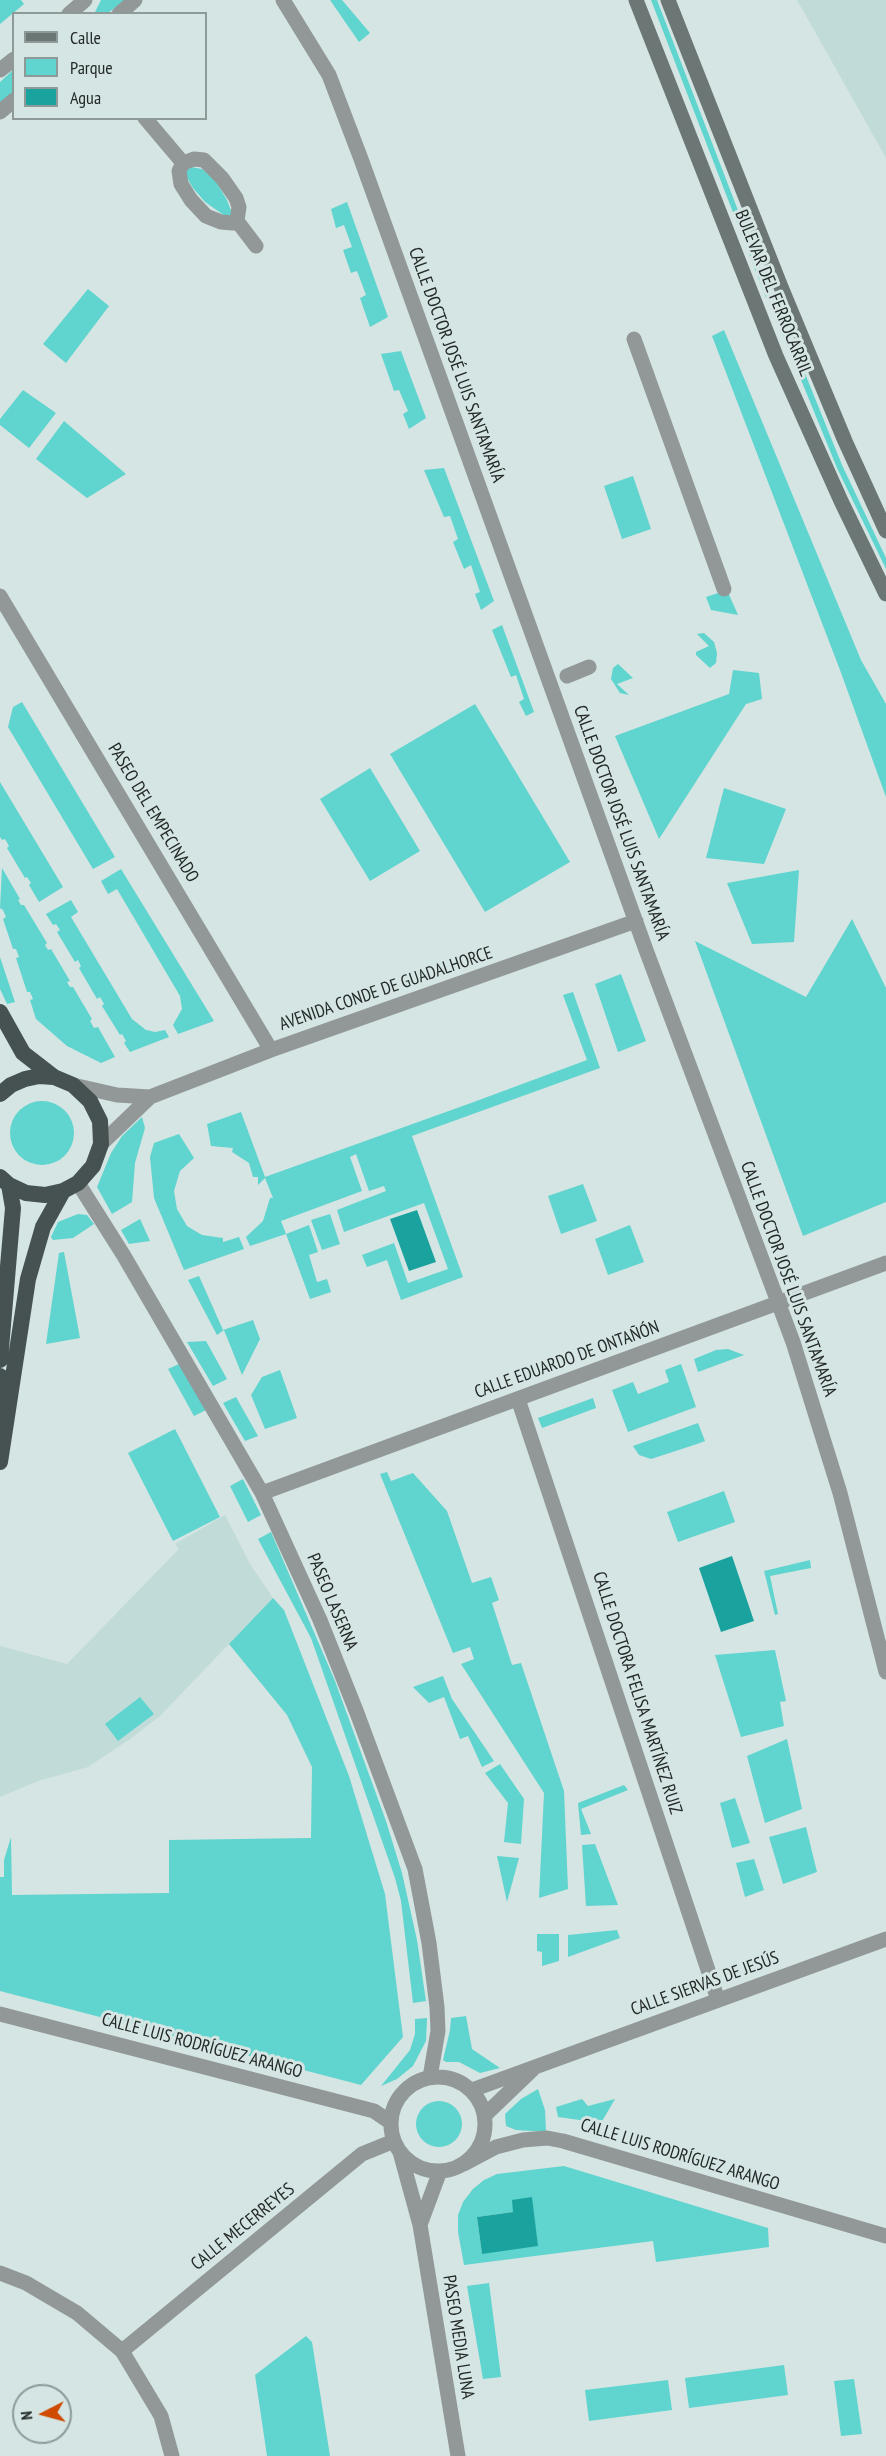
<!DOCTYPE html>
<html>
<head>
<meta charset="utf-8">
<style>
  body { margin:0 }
  #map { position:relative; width:886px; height:2456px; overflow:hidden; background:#d4e5e3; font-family:"PT Sans Narrow",sans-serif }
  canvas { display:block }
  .legend { position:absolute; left:12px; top:12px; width:195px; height:108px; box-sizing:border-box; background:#d4e5e3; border:2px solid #8d9a98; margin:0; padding:8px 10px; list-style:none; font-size:18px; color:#232928 }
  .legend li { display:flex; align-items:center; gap:12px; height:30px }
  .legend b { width:30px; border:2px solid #8d9a98 }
  .north { position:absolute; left:12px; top:2384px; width:60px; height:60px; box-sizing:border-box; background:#d4e5e3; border:2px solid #8d9a98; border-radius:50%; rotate:264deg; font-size:16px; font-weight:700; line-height:24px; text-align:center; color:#232928 }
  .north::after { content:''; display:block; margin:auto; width:21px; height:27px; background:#cf4a03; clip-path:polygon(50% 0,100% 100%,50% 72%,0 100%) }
</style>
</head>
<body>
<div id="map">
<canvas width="886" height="2456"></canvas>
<ul class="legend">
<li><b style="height:8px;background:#6c7675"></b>Calle</li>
<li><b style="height:16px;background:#60d4ce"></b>Parque</li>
<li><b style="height:16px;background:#1aa39e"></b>Agua</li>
</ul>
<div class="north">N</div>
</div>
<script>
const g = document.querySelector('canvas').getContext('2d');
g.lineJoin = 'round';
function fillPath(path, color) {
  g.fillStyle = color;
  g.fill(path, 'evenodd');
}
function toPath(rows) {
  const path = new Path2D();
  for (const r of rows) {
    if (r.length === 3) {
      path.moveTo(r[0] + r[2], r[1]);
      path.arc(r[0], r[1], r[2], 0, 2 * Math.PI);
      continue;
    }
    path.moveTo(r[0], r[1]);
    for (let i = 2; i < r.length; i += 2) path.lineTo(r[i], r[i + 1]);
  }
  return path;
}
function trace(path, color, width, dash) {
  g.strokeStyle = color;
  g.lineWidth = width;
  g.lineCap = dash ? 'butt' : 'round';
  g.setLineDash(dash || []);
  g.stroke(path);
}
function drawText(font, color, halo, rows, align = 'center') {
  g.font = font + ' "PT Sans Narrow",sans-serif';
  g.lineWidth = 6;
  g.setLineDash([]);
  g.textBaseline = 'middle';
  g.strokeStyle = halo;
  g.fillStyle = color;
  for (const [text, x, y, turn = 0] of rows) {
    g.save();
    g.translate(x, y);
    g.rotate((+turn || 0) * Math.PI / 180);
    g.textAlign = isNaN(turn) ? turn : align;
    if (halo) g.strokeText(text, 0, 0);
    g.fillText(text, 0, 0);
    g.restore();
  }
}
fillPath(toPath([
  [797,0,886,0,886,158,836,69],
  [225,1515,250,1564,273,1598,160,1716,130,1739,88,1767,38,1781,0,1797,0,1646,67,1664,179,1549,175,1544]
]), '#c1dbd9');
fillPath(toPath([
  [0,0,21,0,24,4,0,24],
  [101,0,125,0,108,13,94,14],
  [330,0,342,0,370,33,359,42],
  [651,0,657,0,771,296,766,298],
  [13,70,13,92,0,103,0,82],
  [191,167,202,169,215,180,227,200,232,213,228,218,205,202,193,188,187,178,186,171],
  [347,202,388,317,370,327,360,298,366,295,357,271,351,273,343,250,352,247,344,225,336,228,331,209],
  [88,289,109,306,66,363,43,344],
  [781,314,842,465,886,558,886,569,837,468,775,316],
  [724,330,861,660,886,704,886,797,840,670,712,336],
  [401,351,426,418,409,429,403,414,408,411,399,390,394,391,381,354],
  [23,390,56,413,29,448,0,425,0,419],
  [64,421,126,474,87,498,36,459],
  [444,468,494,601,481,610,475,594,480,592,471,565,464,569,453,542,458,539,450,516,444,517,424,470],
  [633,476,651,529,622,539,604,486],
  [727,590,738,615,711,610,706,597],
  [502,625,534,712,526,716,519,702,524,699,516,675,511,677,492,630],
  [704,633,714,642,717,653,716,663,710,668,696,655,696,652,709,646,697,634],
  [618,664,633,678,617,684,629,695,620,693,611,679,613,668],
  [733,670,759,673,762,699,746,704,659,839,615,736,729,694],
  [22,702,115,857,93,869,8,727,13,707],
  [475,704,570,862,485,912,390,754],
  [370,768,420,851,370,881,320,799],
  [0,782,63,887,39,902,29,885,31,883,27,877,25,878,7,848,9,846,5,839,2,840,0,837],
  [724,788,786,809,764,864,706,858],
  [2,868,20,899,18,900,21,905,24,905,47,943,45,945,48,950,51,949,70,981,67,982,70,987,73,987,92,1019,90,1021,94,1028,98,1027,115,1057,101,1063,67,1046,36,1019,30,1000,33,999,30,992,27,992,16,958,19,957,16,949,13,949,3,919,6,917,3,910,0,908],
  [121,869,214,1021,178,1034,173,1025,182,1009,180,996,117,889,108,894,101,881],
  [799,870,794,942,752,944,727,883],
  [71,900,78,912,71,917,132,1019,146,1030,155,1032,165,1030,169,1037,130,1052,124,1043,126,1041,122,1034,120,1035,102,1006,104,1004,100,997,97,999,79,968,81,966,78,960,75,962,57,932,60,930,56,924,53,925,46,914],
  [852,919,886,988,886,1202,803,1236,695,941,806,997],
  [0,957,15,1002,7,1004,0,989],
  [621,974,646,1041,618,1052,595,984],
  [573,992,600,1068,412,1136,463,1277,401,1300,387,1260,367,1267,362,1255,394,1243,408,1283,448,1269,424,1203,344,1232,337,1210,386,1191,384,1186,369,1191,356,1154,350,1157,362,1191,281,1221,286,1234,309,1225,318,1252,309,1255,317,1282,327,1279,331,1292,310,1299,286,1234,250,1246,246,1237,263,1221,270,1198,273,1198,265,1178,258,1185,258,1177,253,1177,249,1163,232,1152,233,1148,211,1146,207,1124,241,1112,265,1177,471,1103,587,1060,563,995],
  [42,1133,32],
  [142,1117,145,1128,135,1163,132,1202,112,1214,97,1187,111,1153,122,1136],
  [179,1134,194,1158,180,1171,174,1191,177,1209,187,1226,202,1235,223,1238,223,1242,239,1237,244,1249,184,1270,154,1198,150,1157,154,1143],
  [583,1184,597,1221,561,1234,548,1196],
  [78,1214,87,1215,94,1224,73,1238,53,1240,51,1237,58,1222],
  [330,1214,340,1244,322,1250,311,1220],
  [140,1219,150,1241,129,1244,121,1230],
  [630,1225,644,1262,608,1275,595,1239],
  [64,1252,80,1338,46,1344,59,1253],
  [199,1276,223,1330,253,1320,260,1339,242,1375,224,1330,217,1335,188,1280],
  [206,1341,227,1379,213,1386,187,1342],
  [728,1349,744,1355,698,1372,694,1359,716,1350],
  [179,1364,206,1410,194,1416,168,1369],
  [681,1364,696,1407,628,1432,612,1390,633,1382,638,1394,669,1382,665,1370],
  [280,1370,297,1418,265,1429,251,1395,262,1377],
  [236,1397,258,1436,245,1441,223,1403],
  [593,1398,596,1408,542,1428,538,1418],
  [698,1423,705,1441,697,1444,651,1459,639,1455,633,1446],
  [175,1429,220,1517,173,1541,128,1453],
  [387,1472,391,1481,413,1473,447,1511,472,1583,491,1577,499,1600,492,1603,512,1665,521,1663,564,1791,568,1889,539,1898,544,1793,461,1664,474,1659,470,1647,453,1653,380,1474],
  [243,1479,261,1515,248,1522,230,1486],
  [724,1491,735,1522,678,1542,667,1512],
  [271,1532,335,1681,386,1821,402,1873,417,1940,426,2001,413,2003,401,1901,395,1878,311,1638,258,1539],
  [810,1560,811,1568,770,1576,778,1614,775,1615,764,1571],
  [273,1598,284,1610,349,1776,385,1894,403,2037,361,2085,0,1991,0,1877,4,1877,4,1860,11,1837,12,1895,169,1893,169,1840,311,1838,312,1767,287,1715,229,1644],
  [775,1650,786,1701,780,1702,784,1726,741,1737,715,1655],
  [443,1676,452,1699,494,1761,482,1767,468,1736,460,1739,444,1697,429,1703,413,1687],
  [140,1697,154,1714,118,1741,105,1724],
  [787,1739,802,1809,765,1823,747,1756],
  [500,1764,524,1799,521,1844,504,1842,508,1803,485,1773],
  [624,1785,628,1790,581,1809,591,1834,581,1835,578,1803],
  [735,1798,750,1843,732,1848,720,1803],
  [806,1827,817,1872,783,1884,769,1837],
  [595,1844,618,1905,586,1906,582,1845],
  [497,1856,519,1858,507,1902],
  [754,1859,764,1890,745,1897,736,1863],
  [617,1930,620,1938,568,1957,568,1935],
  [537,1934,559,1934,559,1961,542,1966,542,1952,537,1951],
  [466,2016,472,2049,500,2068,480,2073,459,2062,446,2062,443,2060,450,2030,451,2018],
  [427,2018,426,2041,413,2066,397,2079,381,2086,410,2050,415,2034,415,2019],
  [538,2089,545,2110,546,2132,516,2130,506,2126,505,2114,521,2099],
  [582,2099,588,2106,615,2099,601,2123,558,2117,556,2107],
  [439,2124,23],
  [564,2166,768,2228,769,2247,656,2262,653,2241,464,2265,458,2232,458,2215,463,2202,473,2189,484,2180,497,2174],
  [513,2212,482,2254,477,2217],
  [489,2283,501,2377,483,2379,467,2286],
  [306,2336,312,2342,330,2456,267,2456,255,2375],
  [784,2365,788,2395,689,2408,685,2378],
  [854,2379,862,2434,841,2436,834,2381],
  [668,2380,672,2410,589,2421,585,2390]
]), '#60d4ce');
fillPath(toPath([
  [417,1210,436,1262,409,1271,390,1219],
  [732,1556,754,1621,721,1632,699,1568],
  [532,2197,538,2246,482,2254,477,2217,513,2212,512,2200]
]), '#1aa39e');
trace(toPath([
  [634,339,724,589]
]), '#929898', 15);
trace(toPath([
  [283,0,329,75,361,159,646,950,793,1342,840,1493,886,1672],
  [69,14,85,0],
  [119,14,135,0],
  [0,70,14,59],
  [0,112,14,100],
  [145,118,183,163],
  [194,159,204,160,222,178,236,198,239,207,237,221,233,223,221,222,206,216,191,200,181,184,179,171,183,163,194,159],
  [237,221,256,246],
  [0,596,271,1050],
  [567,676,589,667],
  [73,1085,117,1095,150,1097,271,1050,636,921],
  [101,1144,150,1097],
  [78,1183,124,1256,262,1493,320,1620,357,1713,415,1869,429,1943,437,2007,438,2031,430,2077],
  [518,1399,718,2000],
  [262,1493,886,1263],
  [0,2014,374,2111,390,2122],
  [438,2124,47],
  [472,2090,886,1939],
  [485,2115,533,2069],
  [400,2152,420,2225,458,2456],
  [464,2164,496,2147,523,2140,547,2138,563,2141,886,2236],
  [420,2225,440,2171],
  [0,2273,26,2283,77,2313,122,2351,161,2416,172,2456],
  [122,2351,362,2154,394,2141]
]), '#929898', 15);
trace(toPath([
  [636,0,776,356,841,501,886,594],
  [668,0,781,287,845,441,886,531]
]), '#6c7675', 15);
trace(toPath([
  [0,1012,23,1053,54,1077],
  [0,1094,11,1085,25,1079,39,1076,54,1077,73,1085,90,1101,100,1121,101,1144,93,1166,78,1183,63,1191,45,1195,26,1193,9,1185,0,1177],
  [0,1360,13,1208,9,1185],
  [0,1376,2,1403],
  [0,1462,28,1279,43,1227,63,1191]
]), '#465252', 16);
drawText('18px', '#232928', '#d4e5e3', [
  ["BULEVAR DEL FERROCARRIL",773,293,68],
  ["CALLE DOCTOR JOSÉ LUIS SANTAMARÍA",456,365,70],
  ["PASEO DEL EMPECINADO",153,813,59],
  ["CALLE DOCTOR JOSÉ LUIS SANTAMARÍA",621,823,70],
  ["AVENIDA CONDE DE GUADALHORCE",386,989,-19],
  ["CALLE DOCTOR JOSÉ LUIS SANTAMARÍA",788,1279,70],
  ["CALLE EDUARDO DE ONTAÑÓN",567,1360,-20],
  ["PASEO LASERNA",332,1602,67],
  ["CALLE DOCTORA FELISA MARTÍNEZ RUIZ",637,1693,72],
  ["CALLE SIERVAS DE JESÚS",705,1984,-20],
  ["CALLE LUIS RODRÍGUEZ ARANGO",202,2046,15],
  ["CALLE LUIS RODRÍGUEZ ARANGO",680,2155,17],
  ["CALLE MECERREYES",243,2227,-39],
  ["PASEO MEDIA LUNA",458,2337,81]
]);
</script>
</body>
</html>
